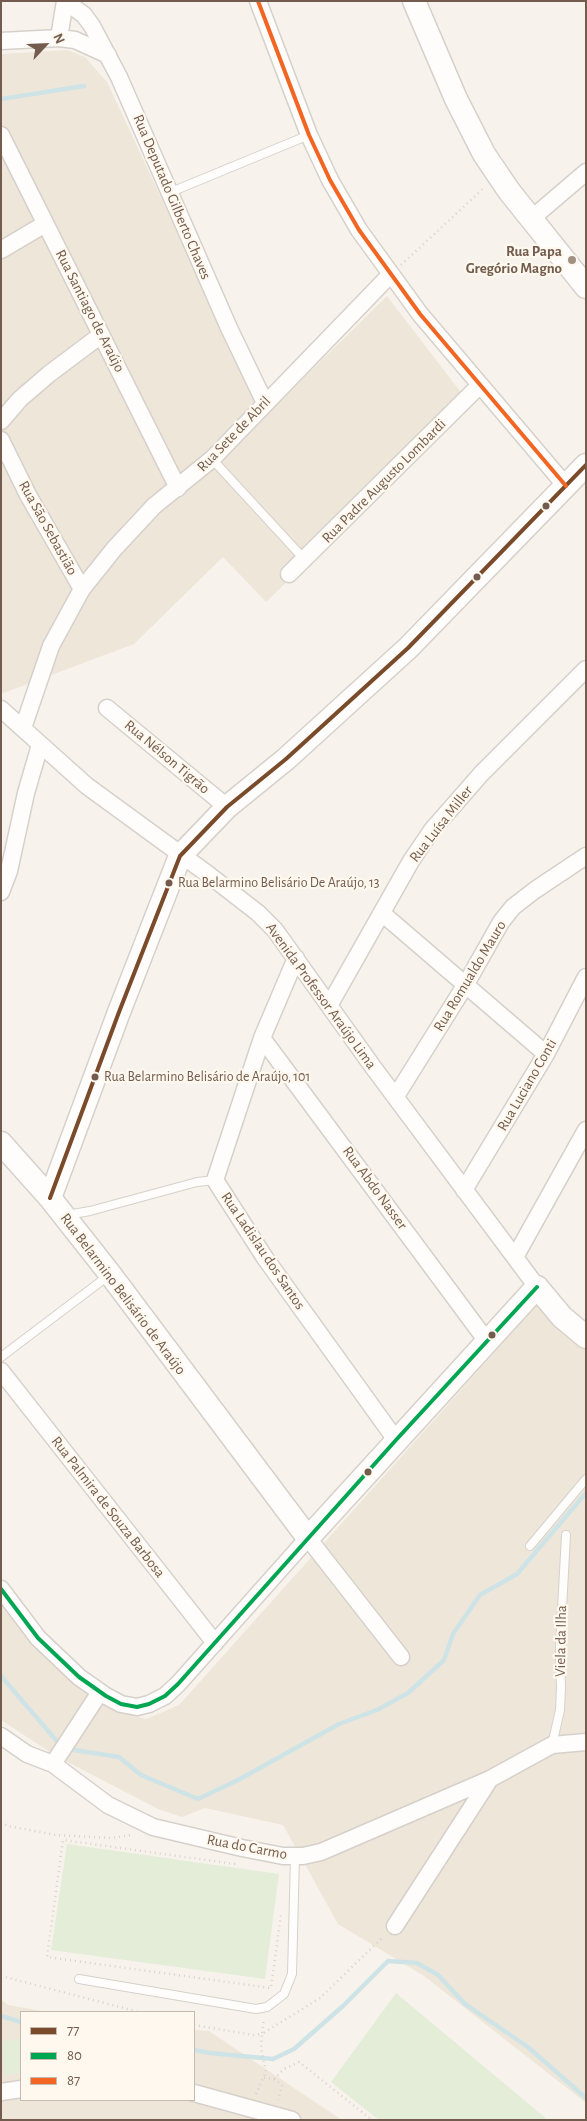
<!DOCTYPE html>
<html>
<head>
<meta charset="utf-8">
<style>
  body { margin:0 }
  #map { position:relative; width:587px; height:2121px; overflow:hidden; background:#f7f3ec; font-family:"Alegreya Sans",sans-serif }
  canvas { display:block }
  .frame { position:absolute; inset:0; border:2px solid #735c4d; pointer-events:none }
  .legend { position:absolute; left:20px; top:2011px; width:175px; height:90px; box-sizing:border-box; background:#fef8ee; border:1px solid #c6baae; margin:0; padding:6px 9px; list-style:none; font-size:15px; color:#735c4d }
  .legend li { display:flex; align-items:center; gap:10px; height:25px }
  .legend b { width:25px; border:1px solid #c6baae }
  .north { position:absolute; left:20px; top:20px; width:50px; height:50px; -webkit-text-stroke:4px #fef8ee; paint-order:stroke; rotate:65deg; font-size:14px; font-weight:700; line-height:20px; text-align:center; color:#735c4d }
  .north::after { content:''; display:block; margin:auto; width:18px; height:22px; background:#735c4d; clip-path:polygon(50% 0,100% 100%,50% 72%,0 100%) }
</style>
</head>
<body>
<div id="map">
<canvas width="587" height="2121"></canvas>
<div class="frame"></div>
<ul class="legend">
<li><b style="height:6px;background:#7a4b2a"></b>77</li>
<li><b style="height:6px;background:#00a651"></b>80</li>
<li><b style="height:6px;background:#f26522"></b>87</li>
</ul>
<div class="north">N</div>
</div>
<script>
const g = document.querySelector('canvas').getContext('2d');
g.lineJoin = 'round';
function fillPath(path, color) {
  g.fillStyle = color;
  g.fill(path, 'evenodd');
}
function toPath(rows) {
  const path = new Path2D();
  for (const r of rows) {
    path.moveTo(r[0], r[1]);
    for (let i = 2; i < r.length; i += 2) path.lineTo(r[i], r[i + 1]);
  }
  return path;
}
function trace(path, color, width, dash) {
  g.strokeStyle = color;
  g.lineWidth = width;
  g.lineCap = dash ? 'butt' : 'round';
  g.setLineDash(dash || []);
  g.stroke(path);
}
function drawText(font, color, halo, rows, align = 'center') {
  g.font = font + ' "Alegreya Sans",sans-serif';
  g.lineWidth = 4.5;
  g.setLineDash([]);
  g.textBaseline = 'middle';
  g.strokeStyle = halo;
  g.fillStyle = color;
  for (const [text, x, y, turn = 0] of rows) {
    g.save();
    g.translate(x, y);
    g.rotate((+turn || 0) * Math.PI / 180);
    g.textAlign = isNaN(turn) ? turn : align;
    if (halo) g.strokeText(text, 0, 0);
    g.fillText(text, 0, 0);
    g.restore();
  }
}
fillPath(toPath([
  [67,50,85,57,107,82,264,417,387,296,470,404,266,602,223,557,134,644,1,694,1,54],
  [545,1296,586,1335,586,2103,424,1976,338,1924,283,1825,205,1808,182,1817,158,1809,56,1756,1,1720,1,1592,117,1711,146,1719,179,1705],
  [1,1999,8,2005,49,2012,21,2012,21,2100,194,2100,194,2030,209,2031,342,2120,1,2120]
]), '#efe6da');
fillPath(toPath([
  [67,1844,279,1874,265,1979,51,1950],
  [396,1993,548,2120,379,2120,331,2082],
  [21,2039,21,2073,4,2075,1,2041]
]), '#e3edd8');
trace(toPath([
  [1,99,84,86],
  [1,1676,61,1746],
  [68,1749,119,1757,141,1775,198,1799,240,1779,339,1724,377,1710,408,1693,444,1660,453,1634,480,1595,517,1574,586,1493],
  [1,2016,21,2022],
  [194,2050,210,2053,273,2059,294,2049,343,2006,388,1961,417,1963,438,1975,465,2004,528,2047,586,2098]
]), '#cee3e6', 4.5);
const lane = toPath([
  [171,192,309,135],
  [212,459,305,560],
  [67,1215,90,1211,197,1182,215,1180],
  [1,1357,108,1276],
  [530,1546,586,1479],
  [552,1745,560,1710,561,1688,560,1647,566,1535],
  [79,1979,256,2009,267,2007,284,1994,292,1974,295,1856]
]);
const street = toPath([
  [258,1,309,135,330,180,359,230,420,314,566,486],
  [59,38,65,1,84,15,92,26,119,77,229,328,265,403],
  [1,41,59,38,75,40,108,55],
  [1,135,178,488],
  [531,219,586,172],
  [1,250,45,224],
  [1,421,20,399,49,374,101,335],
  [1,440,28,495,82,589],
  [289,574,479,386],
  [107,708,227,807],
  [1,709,87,786,209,875,258,913,275,930,373,1067,537,1287],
  [23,728,51,646,82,589,114,549,154,506,212,459,390,275],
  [1,892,9,871,26,793,40,745],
  [383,914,546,1054],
  [296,958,262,1038,215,1180,265,1258,396,1440],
  [330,1004,411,861,432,830,481,774,586,669],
  [262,1038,486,1340],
  [396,1096,466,984,501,922,513,907,535,890,586,856],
  [464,1190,546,1054,586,977],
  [515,1257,586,1130],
  [1,1371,215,1643],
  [1,1589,38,1638,79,1677,106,1696,121,1704,137,1707,149,1704,165,1696,178,1684,308,1538,401,1657],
  [1,1736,27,1754,53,1764,108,1805,153,1827,242,1848,283,1856,303,1856,321,1852,490,1779,552,1745,586,1742],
  [53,1764,100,1692],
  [395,1926,490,1779],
  [1,2092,21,2089],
  [194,2093,292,2120]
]);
const secondary = toPath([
  [414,1,456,99,484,154,509,191,586,287],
  [1,1143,50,1198,110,1274,308,1538,537,1287,562,1317,586,1337],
  [50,1198,119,1012,180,856,227,807,286,759,408,648,586,465]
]);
trace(lane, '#d6d0ca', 10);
trace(street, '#d6d0ca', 19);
trace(secondary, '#d7d0ca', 25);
trace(toPath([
  [401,265,485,187],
  [1,1822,8,1826,56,1835,111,1838,132,1835],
  [235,1864,63,1840,47,1957,271,1988,281,1914],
  [1,1976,139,2012],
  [194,2025,253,2035,262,2034,264,2018],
  [264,2078,274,2079,284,2069,299,2062,372,2120],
  [274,2079,282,2085,278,2100],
  [256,2094,266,2072,261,2048,262,2034,320,1998,383,1937]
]), '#d8d1cc', 2.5, [1, 4]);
trace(lane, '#fefdfc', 8);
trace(street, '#fefdfc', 16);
trace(secondary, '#fefdfc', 22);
trace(toPath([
  [50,1198,119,1012,180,856,227,807,286,759,408,648,586,465]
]), '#7a4b2a', 4);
trace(toPath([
  [1,1589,38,1638,79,1677,106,1696,121,1704,137,1707,149,1704,165,1696,178,1684,396,1440,537,1287]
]), '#00a651', 4);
trace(toPath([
  [258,1,309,135,330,180,359,230,420,314,566,486]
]), '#f26522', 4);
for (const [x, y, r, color] of [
  [572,260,5,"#a19185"],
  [546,506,4.5,"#735c4d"],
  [477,577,4.5,"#735c4d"],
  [169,883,4.5,"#735c4d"],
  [95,1077,4.5,"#735c4d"],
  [492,1335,4.5,"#735c4d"],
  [368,1472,4.5,"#735c4d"]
]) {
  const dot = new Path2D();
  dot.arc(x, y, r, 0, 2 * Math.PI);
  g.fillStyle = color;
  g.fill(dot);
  trace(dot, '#fef8ee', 2);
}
drawText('14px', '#735c4d', '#fef8ee', [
  ["Rua Belarmino Belisário De Araújo, 13",178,883],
  ["Rua Belarmino Belisário de Araújo, 101",104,1077]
], 'left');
drawText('15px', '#735c4d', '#fef8ee', [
  ["Rua Deputado Gilberto Chaves",172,197,67],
  ["Rua Santiago de Araújo",90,311,63],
  ["Rua Sete de Abril",234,434,-46],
  ["Rua Padre Augusto Lombardi",384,481,-45],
  ["Rua São Sebastião",48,528,61],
  ["Rua Nélson Tigrão",167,757,40],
  ["Rua Luísa Miller",441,824,-52],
  ["Rua Romualdo Mauro",470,976,-59],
  ["Avenida Professor Araújo Lima",321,996,54],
  ["Rua Luciano Conti",527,1085,-60],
  ["Rua Abdo Nasser",375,1188,54],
  ["Rua Ladislau dos Santos",263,1251,56],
  ["Rua Belarmino Belisário de Araújo",123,1294,53],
  ["Rua Palmira de Souza Barbosa",108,1507,52],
  ["Viela da Ilha",561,1641,-89],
  ["Rua do Carmo",247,1847,11]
]);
drawText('bold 15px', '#735c4d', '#fef8ee', [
  ["Rua Papa",562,251],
  ["Gregório Magno",562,268]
], 'right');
</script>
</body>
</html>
